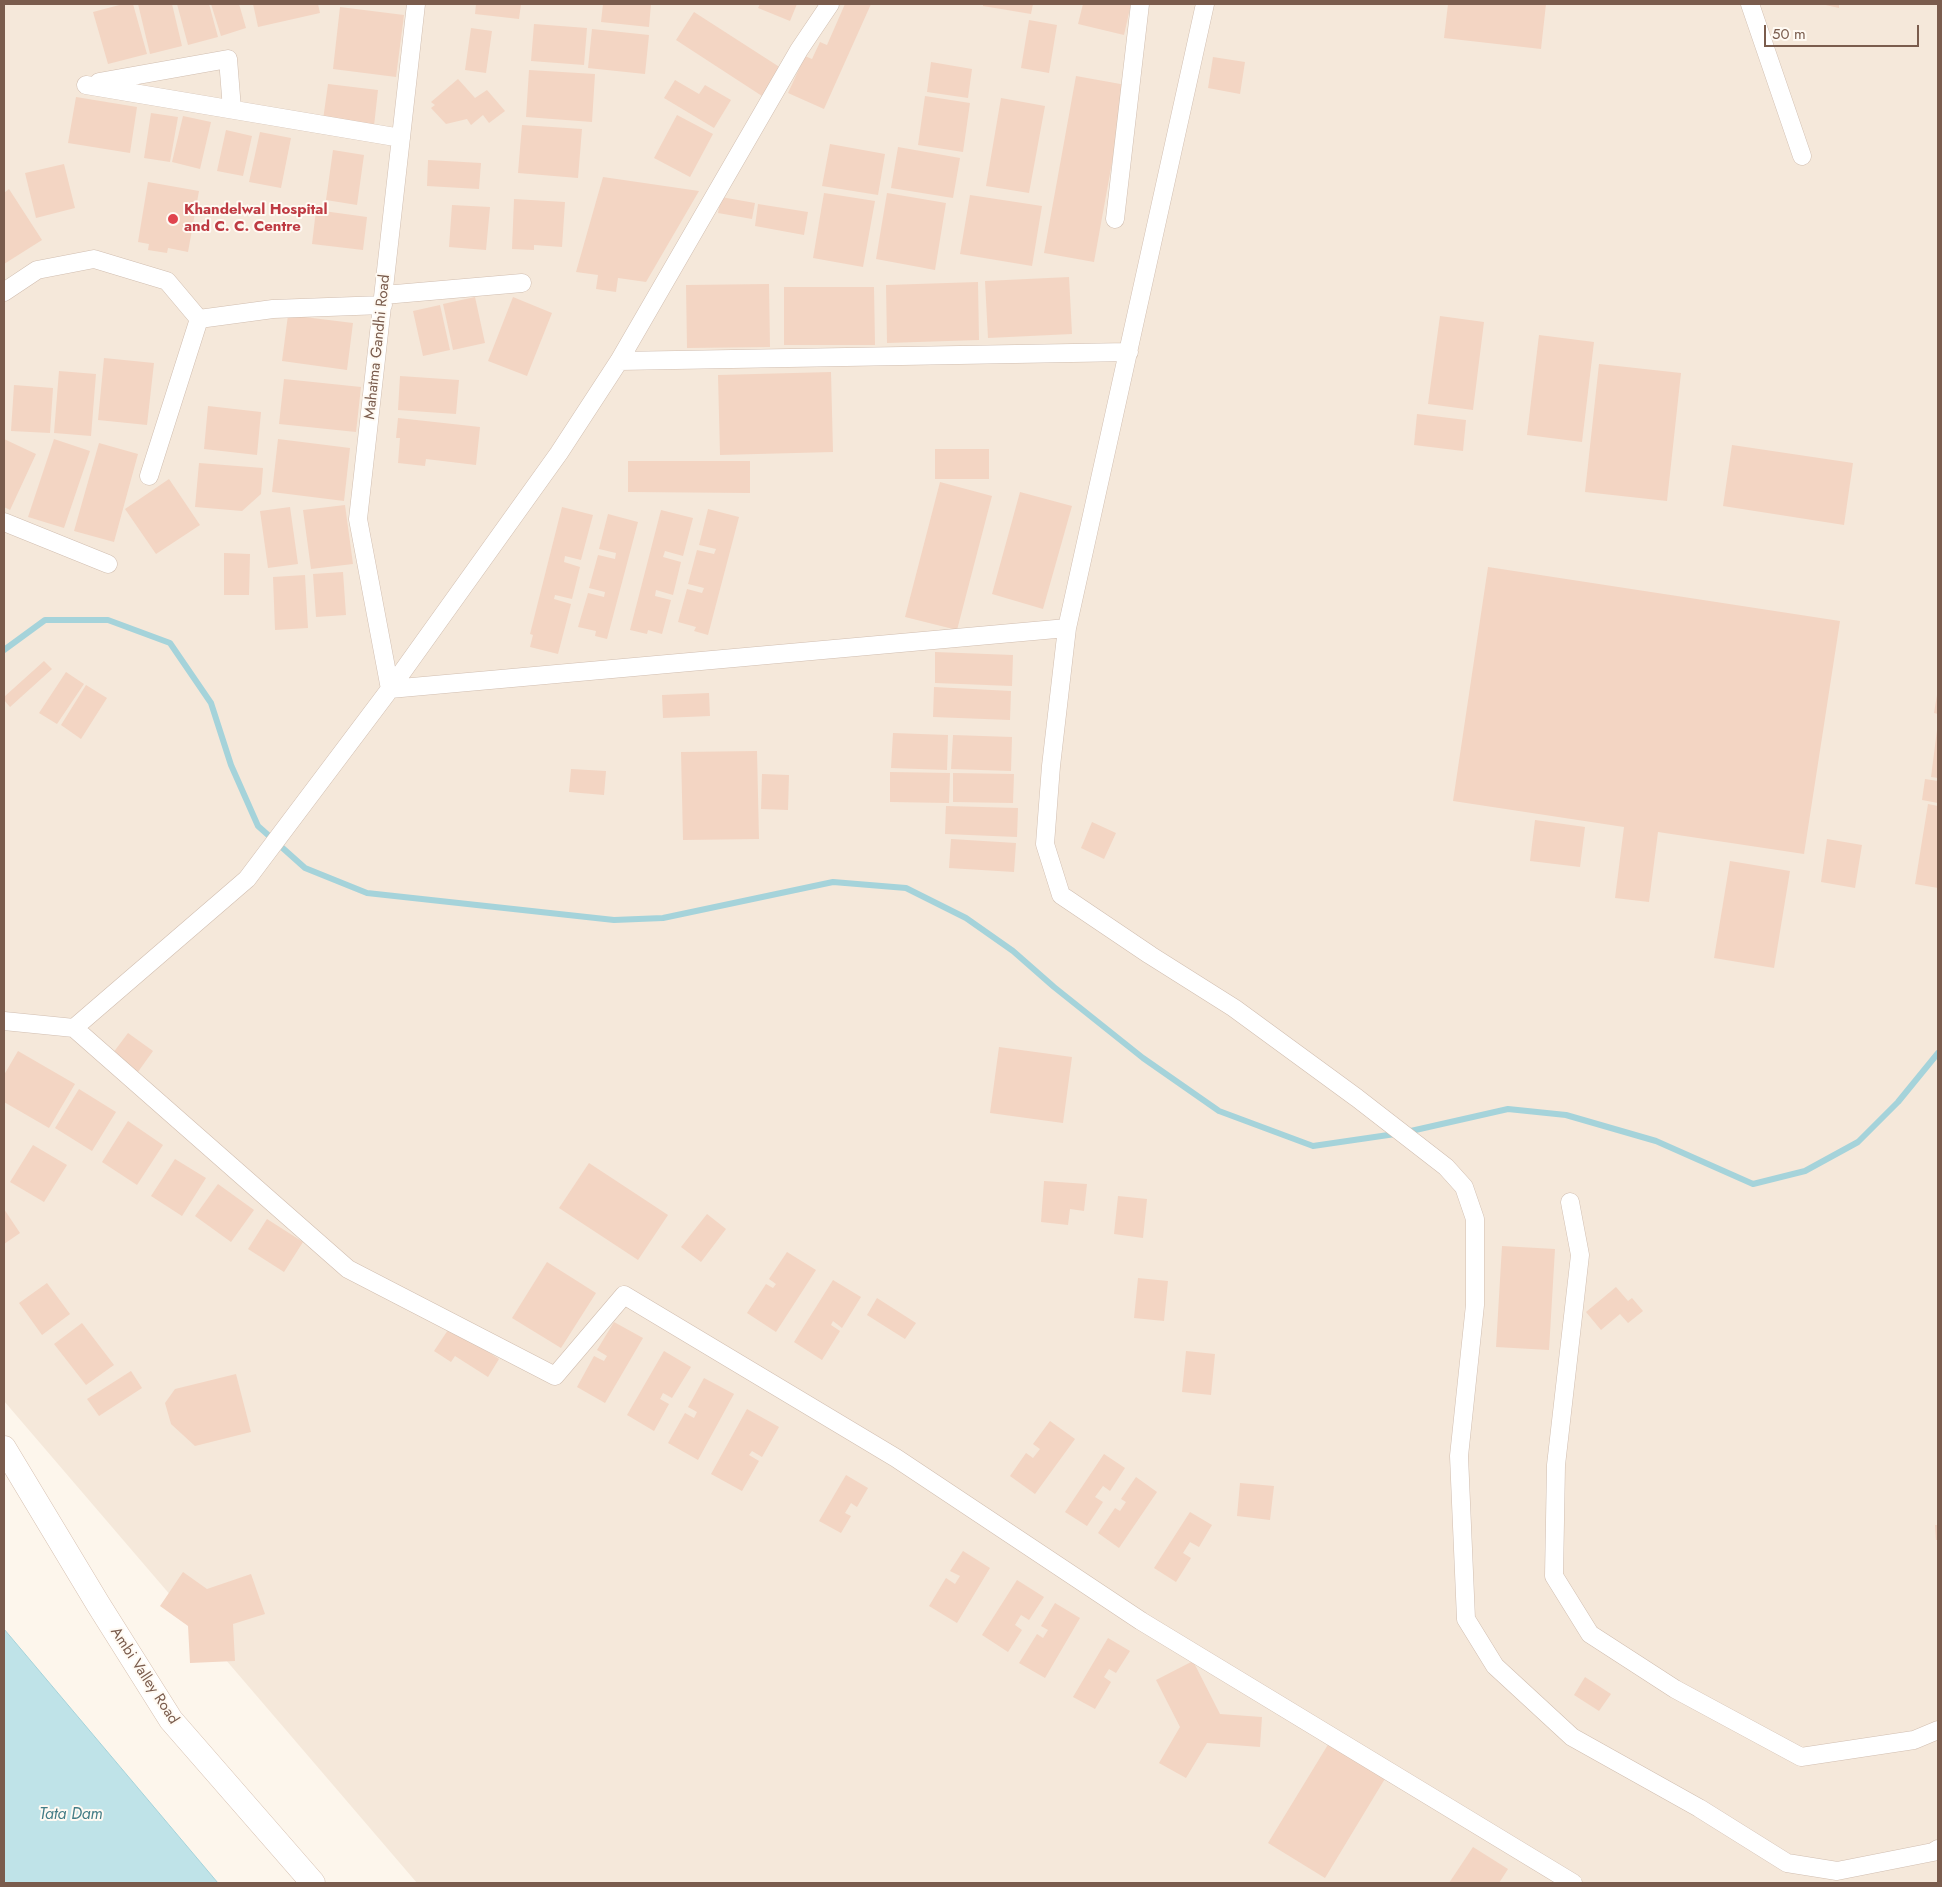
<!DOCTYPE html>
<html>
<head>
<meta charset="utf-8">
<style>
  body { margin:0 }
  #map { position:relative; width:1942px; height:1887px; overflow:hidden; background:#fdf6ec; font-family:Jost,sans-serif }
  canvas { display:block }
  .frame { position:absolute; inset:0; border:5px solid #7a5c4d; pointer-events:none }
  .scale { position:absolute; left:1764px; top:25px; width:155px; height:22px; box-sizing:border-box; border:2px solid #7a5c4d; border-top:0; padding-left:6px; font-size:15px; line-height:18px; white-space:nowrap; color:#7a5c4d; -webkit-text-stroke:4px #fffaf3; paint-order:stroke }
</style>
</head>
<body>
<div id="map">
<canvas width="1942" height="1887"></canvas>
<div class="frame"></div>
<div class="scale">50 m</div>
</div>
<script>
const g = document.querySelector('canvas').getContext('2d');
g.lineJoin = 'round';
function fillPath(path, color) {
  g.fillStyle = color;
  g.fill(path, 'evenodd');
}
function toPath(rows) {
  const path = new Path2D();
  for (const r of rows) {
    path.moveTo(r[0], r[1]);
    for (let i = 2; i < r.length; i += 2) path.lineTo(r[i], r[i + 1]);
  }
  return path;
}
function trace(path, color, width, dash) {
  g.strokeStyle = color;
  g.lineWidth = width;
  g.lineCap = dash ? 'butt' : 'round';
  g.setLineDash(dash || []);
  g.stroke(path);
}
function drawText(font, color, halo, rows, align = 'center') {
  g.font = font + ' Jost,sans-serif';
  g.lineWidth = 4;
  g.setLineDash([]);
  g.textBaseline = 'middle';
  g.strokeStyle = halo;
  g.fillStyle = color;
  for (const [text, x, y, turn = 0] of rows) {
    g.save();
    g.translate(x, y);
    g.rotate((+turn || 0) * Math.PI / 180);
    g.textAlign = isNaN(turn) ? turn : align;
    if (halo) g.strokeText(text, 0, 0);
    g.fillText(text, 0, 0);
    g.restore();
  }
}
fillPath(toPath([
  [4,4,1938,4,1938,1883,417,1883,4,1401]
]), '#f5e8da');
const water = toPath([
  [4,1629,218,1883,4,1883,4,1629]
]);
fillPath(water, '#bfe3e8');
trace(water, '#a5d3da', 1);
trace(toPath([
  [4,650,45,620,108,620,170,643,211,703,231,765,258,826,305,868,367,893,614,920,663,918,833,882,906,888,966,918,1013,951,1054,987,1143,1058,1219,1111,1313,1146,1402,1133,1508,1109,1566,1115,1656,1141,1753,1184,1805,1171,1858,1142,1898,1102,1938,1053]
]), '#a5d3da', 6);
fillPath(toPath([
  [123,4,133,4,147,54,108,64,93,12],
  [138,4,172,4,182,46,150,54],
  [177,4,209,4,218,37,188,45],
  [211,4,239,4,246,28,221,36],
  [253,4,318,4,320,13,258,27],
  [476,4,521,4,519,19,475,14],
  [603,4,651,4,649,27,601,22],
  [760,4,797,4,790,21,758,8],
  [845,4,871,4,824,109,788,93,805,56,812,59,820,42,827,45],
  [983,4,1033,4,1031,14,983,6],
  [1083,4,1131,4,1124,35,1078,24],
  [1448,4,1546,4,1541,49,1444,38],
  [1821,4,1839,4,1839,8],
  [340,7,404,15,396,77,333,69],
  [694,12,781,68,762,96,676,40],
  [1029,20,1057,25,1049,73,1021,68],
  [534,24,587,28,584,65,531,61],
  [471,28,492,31,486,73,465,70],
  [592,29,649,35,645,74,588,68],
  [1213,57,1245,62,1240,94,1208,88],
  [931,62,972,69,968,98,927,92],
  [529,70,595,74,592,122,526,117],
  [1076,76,1126,85,1094,262,1044,253],
  [458,79,475,98,487,90,505,111,489,123,483,115,471,125,467,119,446,124,431,108,435,105,431,102],
  [675,80,699,94,705,85,731,100,714,128,664,98],
  [328,84,378,90,374,126,323,120],
  [925,96,970,103,963,152,918,145],
  [76,97,137,107,130,153,68,143],
  [1001,98,1045,106,1029,193,986,186],
  [151,113,178,117,170,162,144,158],
  [677,115,713,134,690,177,654,158],
  [183,116,211,122,200,169,172,162],
  [522,125,582,129,578,178,518,173],
  [226,130,252,136,243,176,217,171],
  [260,132,291,138,281,188,249,182],
  [830,144,885,154,878,195,822,186],
  [898,147,960,158,953,198,891,188],
  [333,150,364,155,357,205,326,200],
  [428,160,481,163,479,189,427,186],
  [64,164,75,208,36,218,25,173],
  [603,177,699,191,646,282,618,278,616,292,596,289,598,275,576,272],
  [148,182,199,191,188,252,168,248,167,253,148,250,149,244,138,242],
  [9,189,42,240,4,264,4,193],
  [824,193,875,201,863,267,813,258],
  [887,193,946,203,935,270,876,259],
  [970,195,1042,206,1032,266,960,254],
  [721,197,755,203,752,219,718,213],
  [514,199,565,202,562,247,534,245,534,250,512,249],
  [758,204,808,212,804,235,755,226],
  [452,205,490,207,486,250,449,247],
  [316,210,367,217,363,250,312,244],
  [1069,277,1072,334,988,338,985,281],
  [978,282,979,340,887,343,886,285],
  [769,284,770,347,687,348,686,285],
  [784,287,874,287,875,345,784,345],
  [475,297,485,343,453,350,443,304],
  [513,297,552,313,527,376,488,361],
  [440,305,450,350,423,356,413,311],
  [288,315,353,323,347,370,282,361],
  [1440,316,1484,322,1473,410,1428,404],
  [1539,335,1594,342,1582,442,1527,435],
  [104,358,154,363,147,425,98,420],
  [1599,364,1681,373,1667,501,1585,492],
  [59,371,96,374,91,436,54,433],
  [831,372,833,452,720,455,718,375],
  [400,376,459,380,456,414,398,410],
  [284,379,361,387,356,432,279,424],
  [14,385,53,388,50,433,11,431],
  [208,406,261,412,257,455,204,449],
  [1417,414,1466,420,1463,451,1414,445],
  [398,418,480,427,476,465,426,459,425,466,398,463,400,438,396,438],
  [4,439,36,454,10,510,4,507],
  [54,439,90,451,64,528,28,517],
  [278,439,350,448,344,501,272,492],
  [99,443,138,454,114,542,74,531],
  [1732,445,1853,463,1844,525,1723,506],
  [935,449,989,449,989,479,935,479],
  [628,461,750,461,750,493,628,492],
  [199,463,263,468,261,494,242,511,195,507],
  [169,479,200,525,156,554,125,509],
  [940,482,992,496,957,630,905,617],
  [1020,492,1072,506,1043,609,992,594],
  [345,505,353,564,311,569,303,510],
  [290,507,298,564,268,568,260,511],
  [562,507,593,515,581,560,565,556,564,562,580,567,572,599,555,595,554,599,571,604,558,654,530,647,533,635,530,634],
  [708,509,739,517,708,635,694,631,696,627,678,622,687,589,702,593,704,588,688,584,697,550,714,554,716,549,699,545],
  [661,510,693,518,683,556,665,551,663,557,681,562,673,595,656,590,655,596,671,600,662,634,648,630,647,634,630,630],
  [608,514,638,522,607,639,595,636,596,631,578,627,588,593,604,597,605,592,589,588,598,555,615,559,616,553,599,549],
  [224,553,250,554,249,595,224,595],
  [1488,567,1840,621,1804,854,1658,832,1649,902,1615,898,1624,827,1453,801],
  [343,572,346,615,316,617,313,574],
  [305,575,308,628,275,630,273,577],
  [935,652,1013,655,1012,686,935,683],
  [44,661,52,669,10,707,4,700,4,697],
  [66,672,84,684,57,724,39,713],
  [86,685,107,698,81,739,61,725],
  [934,687,1011,691,1010,720,933,717],
  [709,693,710,716,663,718,662,695],
  [1937,695,1938,695,1938,714,1934,713],
  [1937,730,1938,730,1938,778,1931,777],
  [893,733,948,735,947,770,891,768],
  [953,735,1012,737,1011,771,951,769],
  [757,751,759,839,683,840,681,752],
  [571,769,606,771,604,795,569,792],
  [890,772,950,773,949,803,890,802],
  [953,773,1014,774,1013,803,953,802],
  [762,774,789,775,788,810,761,809],
  [1925,779,1938,781,1938,803,1922,800],
  [1928,804,1938,806,1938,888,1915,884],
  [946,806,1018,808,1017,837,945,834],
  [1535,820,1585,827,1580,867,1530,861],
  [1092,822,1116,833,1104,859,1081,848],
  [951,839,1016,843,1014,872,949,868],
  [1827,839,1862,845,1855,888,1821,882],
  [1730,861,1790,871,1774,968,1714,958],
  [128,1033,153,1051,135,1076,110,1057],
  [999,1047,1072,1057,1063,1123,990,1113],
  [18,1051,75,1084,49,1128,4,1102,4,1075],
  [79,1089,116,1112,92,1151,55,1128],
  [128,1121,163,1145,137,1185,102,1162],
  [33,1145,67,1165,44,1202,10,1182],
  [175,1159,206,1178,182,1216,151,1196],
  [589,1163,668,1215,638,1260,559,1208],
  [1044,1181,1087,1184,1084,1211,1070,1209,1068,1225,1041,1222],
  [218,1184,254,1210,231,1242,195,1216],
  [1118,1196,1147,1199,1143,1238,1114,1234],
  [4,1209,20,1233,4,1244],
  [707,1214,726,1229,701,1262,681,1247],
  [267,1219,303,1242,284,1272,248,1249],
  [1502,1246,1555,1249,1549,1350,1496,1347],
  [787,1252,816,1270,776,1332,747,1313,766,1284,773,1288,776,1284,769,1279],
  [547,1262,596,1293,561,1348,512,1318],
  [1138,1278,1168,1281,1164,1321,1134,1318],
  [833,1280,861,1297,842,1328,833,1321,831,1325,840,1331,822,1360,794,1342],
  [47,1283,70,1314,42,1335,19,1303],
  [1616,1287,1628,1301,1632,1298,1643,1311,1628,1323,1620,1314,1601,1330,1586,1312],
  [877,1298,916,1323,905,1339,867,1315],
  [614,1322,643,1338,605,1403,577,1387,594,1356,604,1361,607,1356,597,1350],
  [82,1323,114,1365,86,1385,54,1344],
  [450,1327,499,1359,488,1377,455,1356,451,1362,434,1351],
  [664,1351,691,1367,672,1398,663,1393,660,1399,669,1404,654,1431,627,1415],
  [1186,1351,1215,1354,1211,1395,1182,1392],
  [131,1371,142,1388,99,1416,87,1399],
  [236,1374,251,1432,195,1446,171,1424,165,1403,175,1389],
  [704,1378,734,1394,698,1460,668,1443,685,1413,694,1418,697,1412,688,1407],
  [747,1409,779,1427,762,1457,752,1451,749,1455,759,1461,742,1491,711,1474],
  [1050,1421,1075,1439,1035,1494,1010,1476,1026,1453,1033,1458,1040,1449,1033,1444],
  [1104,1454,1125,1468,1110,1491,1103,1486,1095,1497,1103,1502,1087,1526,1065,1512],
  [846,1475,868,1488,857,1507,851,1503,845,1513,851,1516,841,1533,819,1521],
  [1136,1477,1157,1492,1119,1548,1098,1533,1115,1508,1120,1511,1126,1502,1121,1499],
  [1240,1483,1274,1486,1270,1520,1237,1516],
  [1190,1512,1212,1525,1199,1547,1190,1542,1183,1553,1191,1558,1176,1582,1154,1568],
  [1935,1525,1938,1525,1938,1540,1936,1540],
  [963,1551,990,1568,957,1623,929,1606,946,1578,955,1584,960,1576,950,1571],
  [183,1572,207,1589,251,1574,265,1614,233,1624,235,1661,190,1663,188,1626,160,1606],
  [1017,1580,1044,1597,1029,1620,1021,1615,1015,1625,1022,1630,1008,1652,982,1635],
  [1055,1603,1080,1618,1045,1678,1019,1663,1037,1634,1043,1638,1048,1630,1041,1626],
  [1108,1638,1130,1651,1116,1673,1109,1669,1104,1677,1111,1682,1095,1709,1073,1697],
  [1193,1661,1220,1714,1262,1717,1260,1747,1207,1743,1186,1778,1159,1763,1180,1727,1156,1680],
  [1585,1677,1611,1694,1599,1711,1574,1695],
  [1329,1743,1386,1777,1325,1878,1268,1843],
  [1473,1847,1508,1869,1499,1883,1449,1883]
]), '#f3d5c3');
const street = toPath([
  [416,4,358,519,390,689,1067,628,1205,4],
  [1750,4,1802,156],
  [99,82,228,59,232,109],
  [86,85,401,138],
  [1115,219,1140,4],
  [4,292,37,270,94,259,167,281,199,319,273,309,383,305],
  [384,295,522,283],
  [619,361,1129,352],
  [149,476,199,319],
  [4,522,108,564],
  [1067,628,1051,766,1045,844,1061,895,1150,955,1234,1008,1357,1098,1446,1167,1464,1187,1475,1219,1475,1305,1459,1456,1466,1619,1495,1666,1572,1737,1699,1808,1787,1863,1837,1871,1933,1852,1938,1849],
  [4,1021,74,1028,247,879,390,689,559,453,619,361,799,50,830,4],
  [74,1028,348,1269,555,1376,624,1295,896,1458,1141,1621,1573,1883],
  [1570,1202,1580,1255,1556,1465,1554,1576,1590,1634,1675,1689,1801,1757,1914,1740,1938,1730]
]);
const secondary = toPath([
  [4,1448,98,1604,171,1720,313,1883]
]);
trace(street, '#d1beb0', 19);
trace(secondary, '#d6c0b0', 25);
trace(street, '#fff', 18);
trace(secondary, '#fff', 24);
for (const [x, y, r, color] of [
  [173,219,6,"#e0444e"]
]) {
  const dot = new Path2D();
  dot.arc(x, y, r, 0, 2 * Math.PI);
  g.fillStyle = color;
  g.fill(dot);
  trace(dot, '#fffaf3', 2);
}
drawText('bold 15px', '#be3a42', '#fffaf3', [
  ["Khandelwal Hospital",184,210],
  ["and C. C. Centre",184,227]
], 'left');
drawText('15px', '#7a5c4d', '#fffaf3', [
  ["Mahatma Gandhi Road",378,347,-84],
  ["Ambi Valley Road",144,1676,57]
]);
drawText('italic 16px', '#437c86', '#fffaf3', [
  ["Tata Dam",71,1815]
]);
</script>
</body>
</html>
